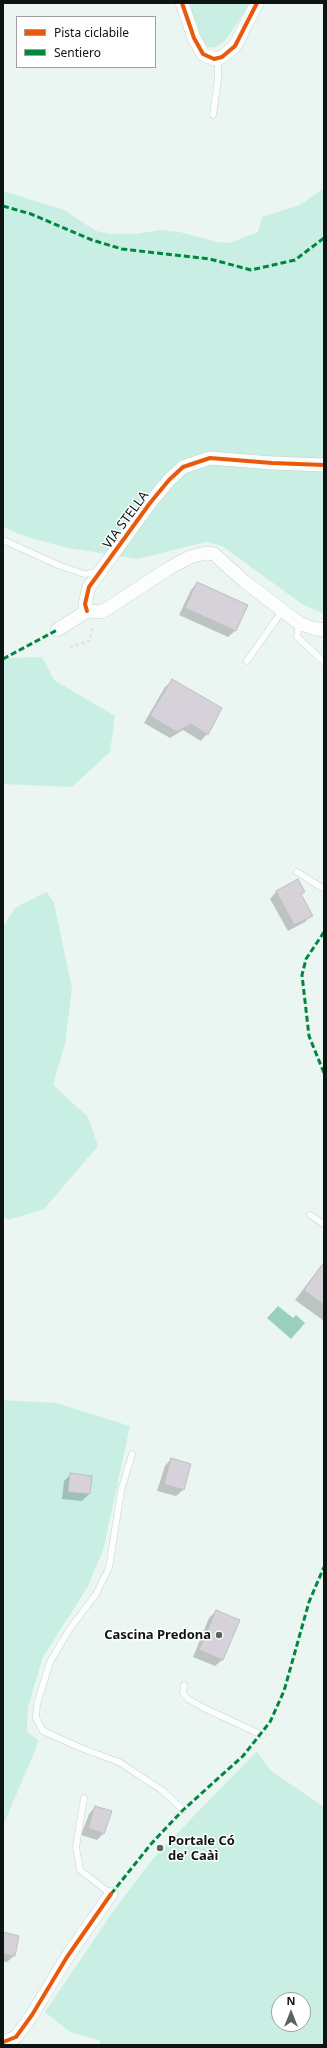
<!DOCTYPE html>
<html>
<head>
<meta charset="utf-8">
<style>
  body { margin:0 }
  #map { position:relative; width:327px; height:2048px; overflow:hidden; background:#ebf6f3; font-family:"Noto Sans",sans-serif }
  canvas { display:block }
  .frame { position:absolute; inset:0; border:4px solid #0d1412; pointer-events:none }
  .legend { position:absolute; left:16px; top:16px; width:140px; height:52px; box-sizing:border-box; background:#fff; border:1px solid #9ea1a0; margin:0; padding:5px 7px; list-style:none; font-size:12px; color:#0d1412 }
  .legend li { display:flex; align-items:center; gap:8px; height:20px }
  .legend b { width:20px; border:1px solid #9ea1a0 }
  .north { position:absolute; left:271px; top:1992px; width:40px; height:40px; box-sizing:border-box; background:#fff; border:1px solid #9ea1a0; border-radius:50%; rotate:0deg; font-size:11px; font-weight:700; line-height:16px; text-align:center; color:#0d1412 }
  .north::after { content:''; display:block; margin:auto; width:14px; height:18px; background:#5b6361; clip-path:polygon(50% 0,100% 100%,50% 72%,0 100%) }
</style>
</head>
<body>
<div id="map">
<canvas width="327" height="2048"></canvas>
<div class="frame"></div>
<ul class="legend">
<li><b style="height:5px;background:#e8590c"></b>Pista ciclabile</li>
<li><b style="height:5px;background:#00873e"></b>Sentiero</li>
</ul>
<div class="north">N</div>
</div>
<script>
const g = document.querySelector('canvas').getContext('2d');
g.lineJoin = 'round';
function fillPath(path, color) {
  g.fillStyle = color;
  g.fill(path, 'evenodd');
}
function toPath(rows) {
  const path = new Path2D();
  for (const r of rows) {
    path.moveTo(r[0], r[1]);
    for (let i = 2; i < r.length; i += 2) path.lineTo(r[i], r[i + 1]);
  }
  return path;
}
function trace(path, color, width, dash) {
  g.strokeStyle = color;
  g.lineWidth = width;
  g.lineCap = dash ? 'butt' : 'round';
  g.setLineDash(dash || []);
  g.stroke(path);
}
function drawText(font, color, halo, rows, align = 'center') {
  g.font = font + ' "Noto Sans",sans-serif';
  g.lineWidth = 3;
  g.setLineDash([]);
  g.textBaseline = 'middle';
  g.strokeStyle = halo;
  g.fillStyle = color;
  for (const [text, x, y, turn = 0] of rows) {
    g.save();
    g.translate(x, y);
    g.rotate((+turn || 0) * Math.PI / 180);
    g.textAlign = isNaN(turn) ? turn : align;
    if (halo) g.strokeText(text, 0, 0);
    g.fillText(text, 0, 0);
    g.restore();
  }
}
fillPath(toPath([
  [184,3,251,3,224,42,214,48,200,45],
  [324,188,324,614,302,604,222,546,206,542,138,559,63,547,24,536,3,527,3,191,64,210,96,231,111,234,135,234,160,230,180,232,217,242,229,243,258,232,262,217,300,205],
  [42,657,54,680,115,716,110,752,72,787,3,784,3,658],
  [47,892,54,903,72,988,65,1044,53,1085,88,1117,98,1146,44,1209,8,1220,3,1217,3,927,15,908],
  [3,1400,56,1403,130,1426,103,1551,87,1588,43,1657,28,1707,27,1731,39,1741,3,1826],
  [257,1751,270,1770,324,1807,324,2045,101,2045,99,2040,70,2032,45,2012,119,1903,157,1854],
  [279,2000,303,2000,303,2024,279,2024]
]), '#c9efe4');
fillPath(toPath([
  [278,1306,293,1318,296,1315,305,1323,291,1339,267,1318]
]), '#9acfbf');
fillPath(toPath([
  [197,583,246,605,235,631,228,637,179,615,191,590],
  [172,681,207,734,201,741,183,730,170,738,144,723,165,687],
  [297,881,303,892,300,895,311,915,305,922,288,931,270,899,276,892],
  [324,1262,324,1321,295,1300],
  [171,1459,190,1465,183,1490,176,1496,157,1491,165,1466],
  [71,1474,91,1476,89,1494,82,1501,62,1499,64,1481],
  [216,1611,222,1660,215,1666,193,1657,209,1618],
  [95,1807,103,1834,97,1840,81,1835,89,1814],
  [3,1933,14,1956,7,1962,3,1962]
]), '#0003');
const building = toPath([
  [197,582,248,605,236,631,185,608,197,582],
  [172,679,222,708,208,735,191,724,177,732,150,716,172,679],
  [298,879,305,892,301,894,313,916,294,925,276,891,298,879],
  [324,1262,324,1305,304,1290,324,1262],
  [171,1458,191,1464,184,1490,164,1484,171,1458],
  [70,1473,92,1476,90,1494,68,1492,70,1473],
  [216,1610,240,1620,223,1660,199,1650,216,1610],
  [95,1806,112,1811,104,1834,88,1828,95,1806],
  [3,1932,19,1936,15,1956,3,1954,3,1932]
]);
fillPath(building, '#d7d2d9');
trace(building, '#bdbfc0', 1);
const lane = toPath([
  [213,115,218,79,218,59],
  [3,540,58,565,84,574,99,572],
  [299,623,297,637,324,662],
  [247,661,282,611],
  [297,872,324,889],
  [310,1215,324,1224],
  [132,1454,121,1491,109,1568,96,1594,69,1630,50,1662,37,1704,36,1718,43,1731,81,1748,119,1762,163,1791,183,1810],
  [184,1685,183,1693,188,1699,204,1708,262,1735],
  [84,1798,76,1847,80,1870,111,1894]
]);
const street = toPath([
  [182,3,194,38,203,54,214,59,222,57,235,46,257,3],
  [87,611,85,604,89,587,150,503,169,480,183,467,210,458,272,463,324,465],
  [87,611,102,612,171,567,190,557,206,553,214,554,244,581,299,623,312,628,324,630],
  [57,630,87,611],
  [3,2042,16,2037,32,2015,67,1957,111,1894]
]);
trace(lane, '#c9d1cf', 7);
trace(street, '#c9d1cf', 14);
trace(toPath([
  [70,647,89,641,93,626]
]), '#dfe2e1', 2.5, [3, 3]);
trace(lane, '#fcfefd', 6);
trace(street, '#fcfefd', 13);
trace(toPath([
  [3,206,31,214,92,240,122,249,210,259,251,270,295,260,324,238],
  [3,659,57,630],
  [324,932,306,959,302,975,309,1036,324,1073],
  [111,1894,151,1844,183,1810,243,1756,270,1722,284,1691,309,1602,324,1567]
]), '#00873e', 3, [6, 3]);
trace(toPath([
  [182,3,194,38,203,54,214,59,222,57,235,46,257,3],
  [87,611,85,604,89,587,150,503,169,480,183,467,210,458,272,463,324,465],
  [3,2042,16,2037,32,2015,67,1957,111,1894]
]), '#e8590c', 4);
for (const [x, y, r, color] of [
  [219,1635,4,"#5b6361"],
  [160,1848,4,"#5b6361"]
]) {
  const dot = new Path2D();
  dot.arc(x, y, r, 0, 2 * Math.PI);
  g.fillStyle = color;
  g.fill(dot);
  trace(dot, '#fff', 1.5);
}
drawText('13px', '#0d1412', '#fff', [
  ["VIA STELLA",126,520,-54]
]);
drawText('bold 13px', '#0d1412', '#fff', [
  ["Cascina Predona",211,1635],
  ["Portale Có",168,1841,"left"],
  ["de' Caàì",168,1856,"left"]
], 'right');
</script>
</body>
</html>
